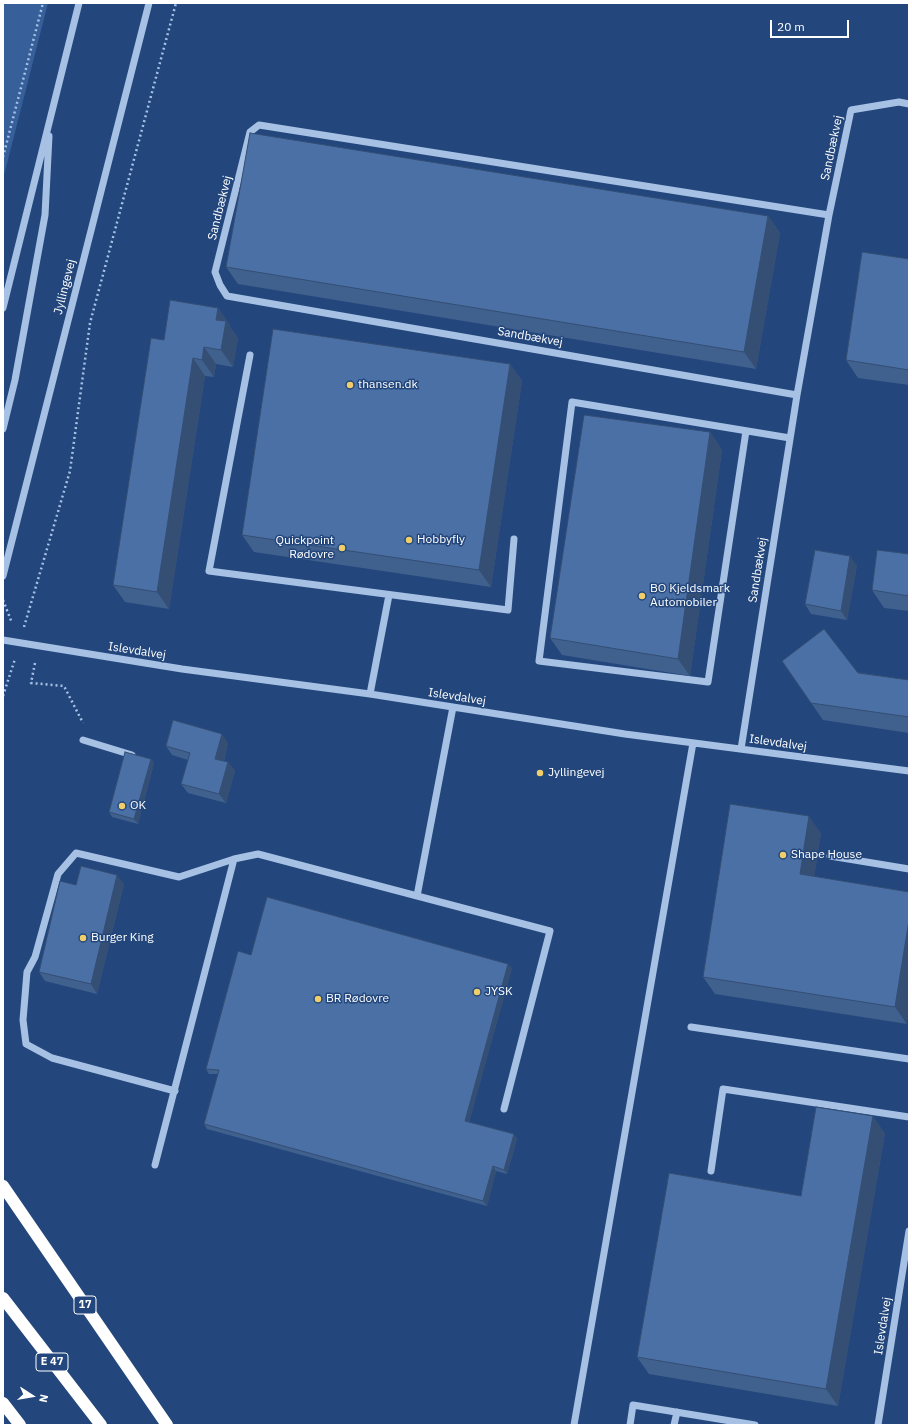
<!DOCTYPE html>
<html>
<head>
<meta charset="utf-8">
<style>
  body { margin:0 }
  #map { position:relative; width:912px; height:1428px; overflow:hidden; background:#23477c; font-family:"IBM Plex Sans",sans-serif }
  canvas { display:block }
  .frame { position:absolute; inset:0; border:4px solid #fff; pointer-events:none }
  .north { position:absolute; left:12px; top:1376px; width:40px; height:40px; -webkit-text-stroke:3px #23477c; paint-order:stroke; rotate:102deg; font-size:11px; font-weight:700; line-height:16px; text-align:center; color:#fff }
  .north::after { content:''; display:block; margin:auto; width:14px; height:18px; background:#fff; clip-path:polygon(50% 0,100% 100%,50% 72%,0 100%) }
  .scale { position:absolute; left:770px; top:20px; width:79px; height:18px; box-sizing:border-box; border:2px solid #fff; border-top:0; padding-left:5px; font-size:12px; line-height:14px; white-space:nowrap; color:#fff; -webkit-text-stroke:3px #23477c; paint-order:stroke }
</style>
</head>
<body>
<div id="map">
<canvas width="912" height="1428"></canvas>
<div class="frame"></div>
<div class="north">N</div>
<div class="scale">20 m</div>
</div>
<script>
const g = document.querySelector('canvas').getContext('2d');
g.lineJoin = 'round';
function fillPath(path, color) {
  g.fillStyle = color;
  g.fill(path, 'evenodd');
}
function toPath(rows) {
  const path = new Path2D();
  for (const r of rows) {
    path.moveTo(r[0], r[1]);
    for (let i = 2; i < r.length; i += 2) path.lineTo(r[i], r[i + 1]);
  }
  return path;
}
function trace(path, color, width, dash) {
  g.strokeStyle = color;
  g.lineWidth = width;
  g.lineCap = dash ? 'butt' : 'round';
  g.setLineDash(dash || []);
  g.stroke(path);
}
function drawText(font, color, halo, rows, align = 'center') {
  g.font = font + ' "IBM Plex Sans",sans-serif';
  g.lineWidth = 3;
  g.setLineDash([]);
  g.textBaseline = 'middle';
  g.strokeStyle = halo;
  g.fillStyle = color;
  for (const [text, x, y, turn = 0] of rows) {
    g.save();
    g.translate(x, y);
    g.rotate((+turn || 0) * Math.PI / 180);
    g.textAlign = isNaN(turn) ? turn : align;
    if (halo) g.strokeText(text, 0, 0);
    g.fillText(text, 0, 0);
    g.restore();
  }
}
fillPath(toPath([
  [3,3,48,3,3,179]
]), '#37609a');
trace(toPath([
  [3,157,43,3],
  [3,600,12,623],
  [24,627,70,471,90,323,176,3],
  [35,663,31,683,64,686,83,723],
  [3,696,15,659]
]), '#a7c1e5', 2.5, [2, 3]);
trace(toPath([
  [3,308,79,3],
  [250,355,209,571,508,610,514,539],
  [797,395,227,296,220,285,215,272,250,132,259,125,829,215],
  [3,429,15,380,45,215,49,136],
  [746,431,708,682,539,661,572,402,790,438],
  [3,576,149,3],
  [3,640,182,669,370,694,625,734,909,771],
  [370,694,389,595],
  [83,740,132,755],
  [741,749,797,395,829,215,851,110,899,102,909,104],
  [830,856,909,869],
  [417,896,453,707],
  [691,1027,909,1059],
  [175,1091,52,1058,26,1044,23,1020,27,972,35,957,58,874,76,853,179,877,234,859],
  [155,1165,234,859,258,854,550,931,504,1109],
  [711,1171,723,1089,909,1117],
  [574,1425,693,743],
  [630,1425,633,1405,755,1425],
  [674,1425,677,1412],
  [878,1425,909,1231]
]), '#a7c1e5', 7);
trace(toPath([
  [3,1186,167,1425],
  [3,1298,101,1425],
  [3,1403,20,1425]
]), '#fff', 12);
fillPath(toPath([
  [768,216,780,233,756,369,238,284,226,267],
  [909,259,909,385,858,378,846,360],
  [218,308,230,325,230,327,238,338,233,367,216,364,214,377,205,376,169,609,125,602,113,585,164,340],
  [510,364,522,381,491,587,254,552,242,535],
  [710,432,722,450,690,676,562,655,550,638],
  [909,554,909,611,884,608,872,590],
  [857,565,847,620,811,614,805,604],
  [782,661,909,680,909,733,823,720],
  [228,743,224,761,228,762,235,771,226,803,188,793,181,784,188,760,172,755,166,746],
  [151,759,154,763,138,824,112,817,109,812],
  [821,833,814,877,907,1024,715,994,703,977],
  [124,884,97,994,45,981,39,972,76,885],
  [251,955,512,968,469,1122,514,1134,517,1139,507,1174,496,1171,487,1206,207,1129,204,1124,218,1074,209,1074,206,1069],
  [885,1133,838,1406,649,1374,637,1357,801,1196]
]), '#40608e');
fillPath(toPath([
  [768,216,780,233,756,369,744,352],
  [218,308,230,325,230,327,238,338,233,367,221,350,216,320],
  [204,347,216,364,214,377,202,360],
  [193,358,205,376,169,609,157,592],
  [510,364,522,381,491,587,479,570],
  [710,432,722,450,690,676,678,659],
  [850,556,857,565,847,620,841,611],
  [222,734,228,743,222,768,215,759],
  [151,759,154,763,138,824,134,819],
  [228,762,235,771,226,803,219,794],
  [809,816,821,833,812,891,800,874],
  [117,875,124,884,97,994,91,984],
  [909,920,909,1014,907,1024,895,1007],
  [508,964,512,968,468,1126,465,1121],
  [873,1116,885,1133,838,1406,826,1389],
  [514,1134,517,1139,507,1174,504,1170],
  [493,1166,496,1171,487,1206,483,1201]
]), '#344e74');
const building = toPath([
  [250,133,768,216,744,352,226,267,250,133],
  [862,252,909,259,909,370,846,360,862,252],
  [170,300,218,308,216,320,226,321,221,350,204,347,202,360,193,358,157,592,113,585,151,338,164,340,170,300],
  [273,329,510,364,479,570,242,535,273,329],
  [584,415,710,432,678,659,550,638,584,415],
  [815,550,850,556,841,611,805,604,815,550],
  [877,550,909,554,909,596,872,590,877,550],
  [824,629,858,673,909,680,909,717,811,703,782,661,824,629],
  [173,720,222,734,215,759,228,762,219,794,181,784,190,753,166,746,173,720],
  [125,752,151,759,134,819,109,812,125,752],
  [730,804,809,816,800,874,909,892,909,920,895,1007,703,977,730,804],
  [81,866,117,875,91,984,39,972,60,881,76,885,81,866],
  [267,897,508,964,465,1121,514,1134,504,1170,493,1166,483,1201,204,1124,219,1070,206,1069,238,951,251,955,267,897],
  [816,1107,873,1116,826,1389,637,1357,669,1173,801,1196,816,1107]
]);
fillPath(building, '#4b70a5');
trace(building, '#344e74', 1);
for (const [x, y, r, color] of [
  [350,385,4,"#f0ce6a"],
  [409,540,4,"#f0ce6a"],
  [342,548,4,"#f0ce6a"],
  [642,596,4,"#f0ce6a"],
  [540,773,4,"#f0ce6a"],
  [122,806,4,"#f0ce6a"],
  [783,855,4,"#f0ce6a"],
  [83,938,4,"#f0ce6a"],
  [477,992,4,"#f0ce6a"],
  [318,999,4,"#f0ce6a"]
]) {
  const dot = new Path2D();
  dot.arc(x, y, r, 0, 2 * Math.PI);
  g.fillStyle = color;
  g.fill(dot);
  trace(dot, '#23477c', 1.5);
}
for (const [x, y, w] of [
  [85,1305,22],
  [52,1362,32]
]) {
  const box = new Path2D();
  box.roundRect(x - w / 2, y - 9, w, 18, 3);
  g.fillStyle = '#23477c';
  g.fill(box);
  trace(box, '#fff', 1);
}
drawText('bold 11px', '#fff', null, [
  ["17",85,1305],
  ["E 47",52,1362]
]);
drawText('12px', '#fff', '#23477c', [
  ["Sandbækvej",832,148,-78],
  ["Sandbækvej",220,208,-76],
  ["Jyllingevej",65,287,-76],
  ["Sandbækvej",530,337,10],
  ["Sandbækvej",758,570,-81],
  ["Islevdalvej",137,651,9],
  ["Islevdalvej",457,697,9],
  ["Islevdalvej",778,743,8],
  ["Islevdalvej",883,1326,-81]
]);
drawText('12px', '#fff', '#23477c', [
  ["thansen.dk",358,385],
  ["Hobbyfly",417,540],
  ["Quickpoint",334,541,"right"],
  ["Rødovre",334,555,"right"],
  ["BO Kjeldsmark",650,589],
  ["Automobiler",650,603],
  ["Jyllingevej",548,773],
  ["OK",130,806],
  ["Shape House",791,855],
  ["Burger King",91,938],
  ["JYSK",485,992],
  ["BR Rødovre",326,999]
], 'left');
</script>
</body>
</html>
